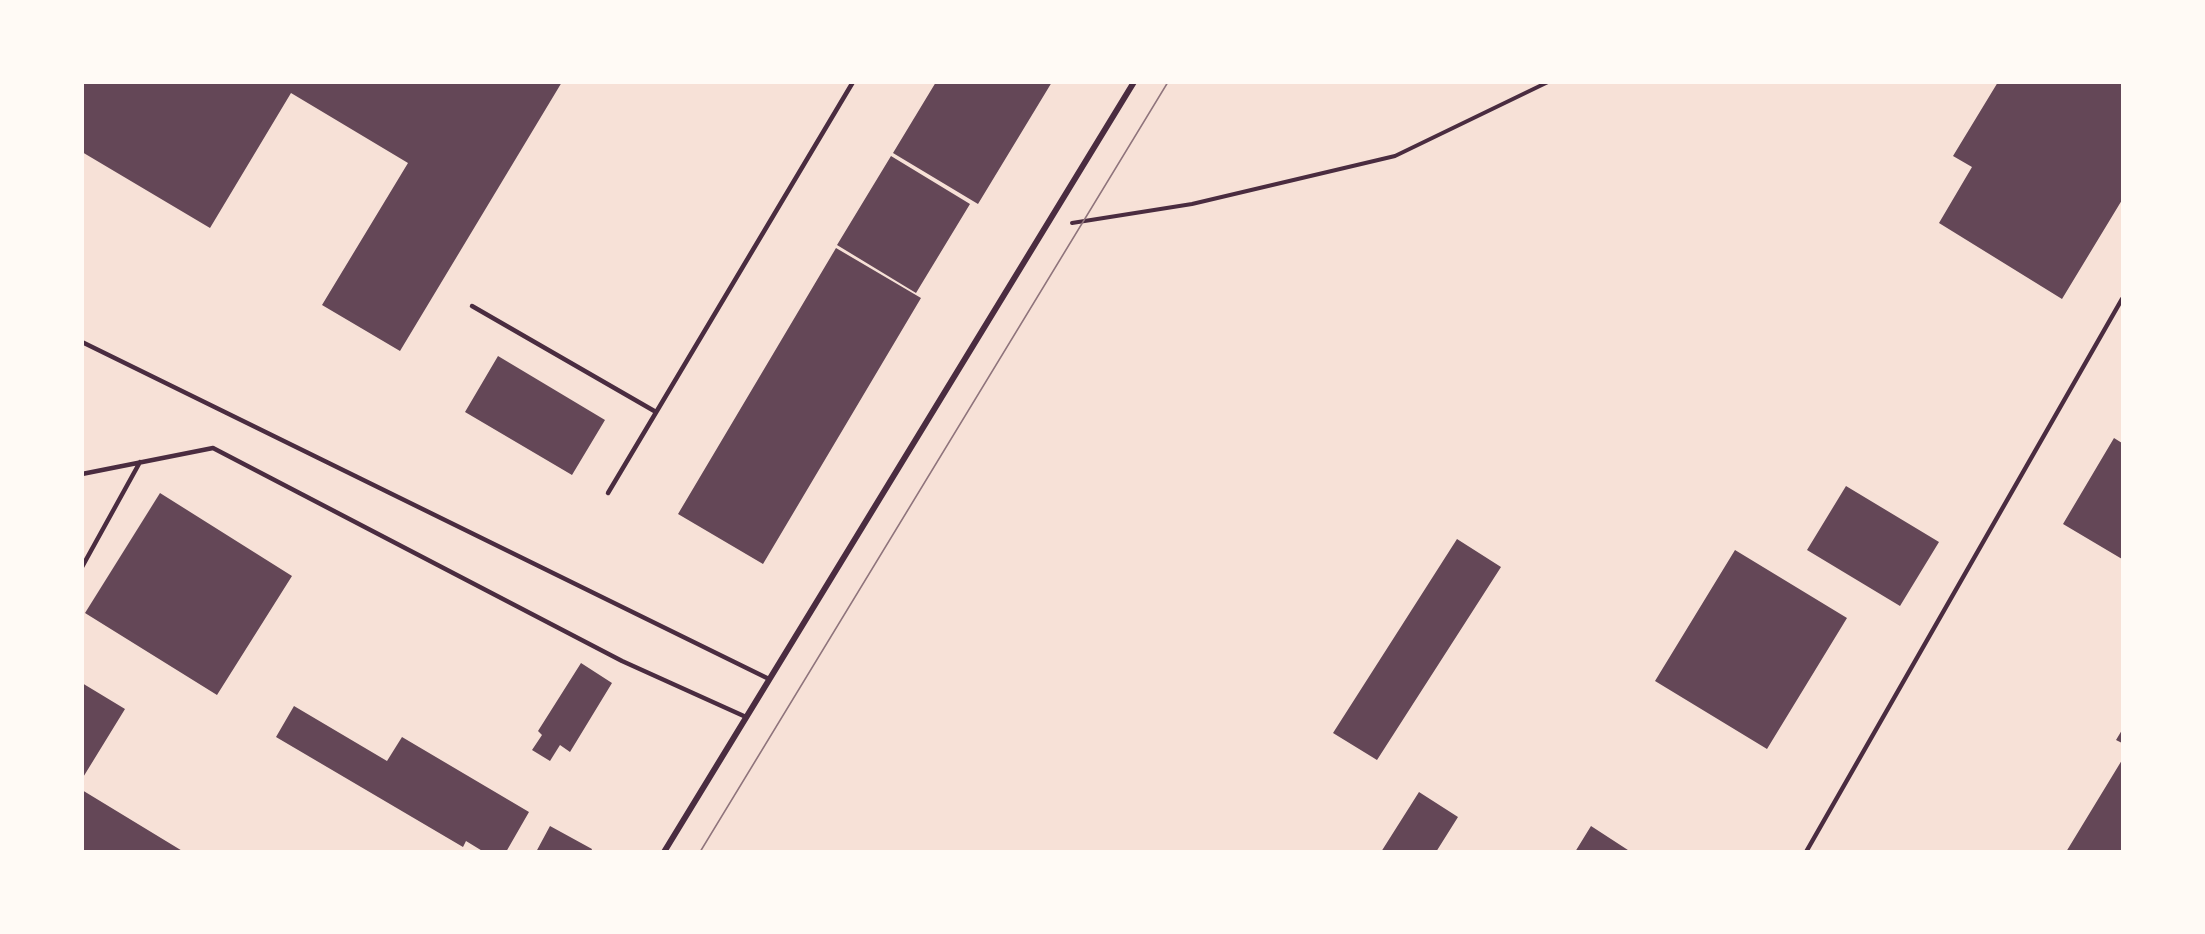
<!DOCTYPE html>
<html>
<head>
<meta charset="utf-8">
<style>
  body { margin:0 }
  #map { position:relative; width:2205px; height:934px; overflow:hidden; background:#f7e1d7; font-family:Montserrat,sans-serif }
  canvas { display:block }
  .frame { position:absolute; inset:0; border:84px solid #fffaf5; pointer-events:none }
</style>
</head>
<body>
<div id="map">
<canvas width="2205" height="934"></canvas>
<div class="frame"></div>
</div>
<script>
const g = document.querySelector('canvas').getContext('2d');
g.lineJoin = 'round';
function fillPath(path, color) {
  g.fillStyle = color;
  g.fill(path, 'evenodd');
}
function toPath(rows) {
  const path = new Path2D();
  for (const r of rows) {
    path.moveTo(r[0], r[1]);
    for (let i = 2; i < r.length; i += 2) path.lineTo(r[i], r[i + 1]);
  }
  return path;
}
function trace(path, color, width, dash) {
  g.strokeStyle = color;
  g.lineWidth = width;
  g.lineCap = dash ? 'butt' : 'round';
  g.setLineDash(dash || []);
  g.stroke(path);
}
fillPath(toPath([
  [82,82,453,83,562,82,400,351,322,305,408,163,291,93,210,228,82,152],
  [936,82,1052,82,978,204,893,153],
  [1998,82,2122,82,2122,200,2062,299,1939,223,1972,167,1953,156],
  [891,156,970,204,916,293,837,245],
  [836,248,921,298,763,564,678,514],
  [498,356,605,420,572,475,465,412],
  [2114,438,2122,443,2122,559,2063,524],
  [1846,486,1939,542,1900,606,1807,550],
  [160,493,292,576,217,695,85,613],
  [1457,539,1501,567,1377,760,1333,733],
  [1735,550,1847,618,1767,749,1655,681],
  [581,663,612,683,570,752,560,745,550,761,532,750,542,735,538,731],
  [82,683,125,709,82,779],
  [294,706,387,761,402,737,529,812,506,852,484,852,466,841,463,847,276,737],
  [2122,730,2122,743,2116,740],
  [2122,760,2122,852,2066,852],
  [82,790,184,852,82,852],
  [1419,792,1458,817,1436,852,1381,852],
  [550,826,592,849,591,852,536,852],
  [1591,826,1631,852,1575,852]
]), '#644757');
trace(toPath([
  [1072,223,1192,204,1395,156,1548,82]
]), '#4a2c40', 4);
trace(toPath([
  [472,306,656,412],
  [82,342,769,679],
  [82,474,213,448,622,661,746,717],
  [608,493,853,82],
  [82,567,140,462],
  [1806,852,2122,299]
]), '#4a2c40', 4.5);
trace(toPath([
  [664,852,1134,82]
]), '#4a2c40', 6);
trace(toPath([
  [700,852,1168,82]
]), '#8f747c', 1.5);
</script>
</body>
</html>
